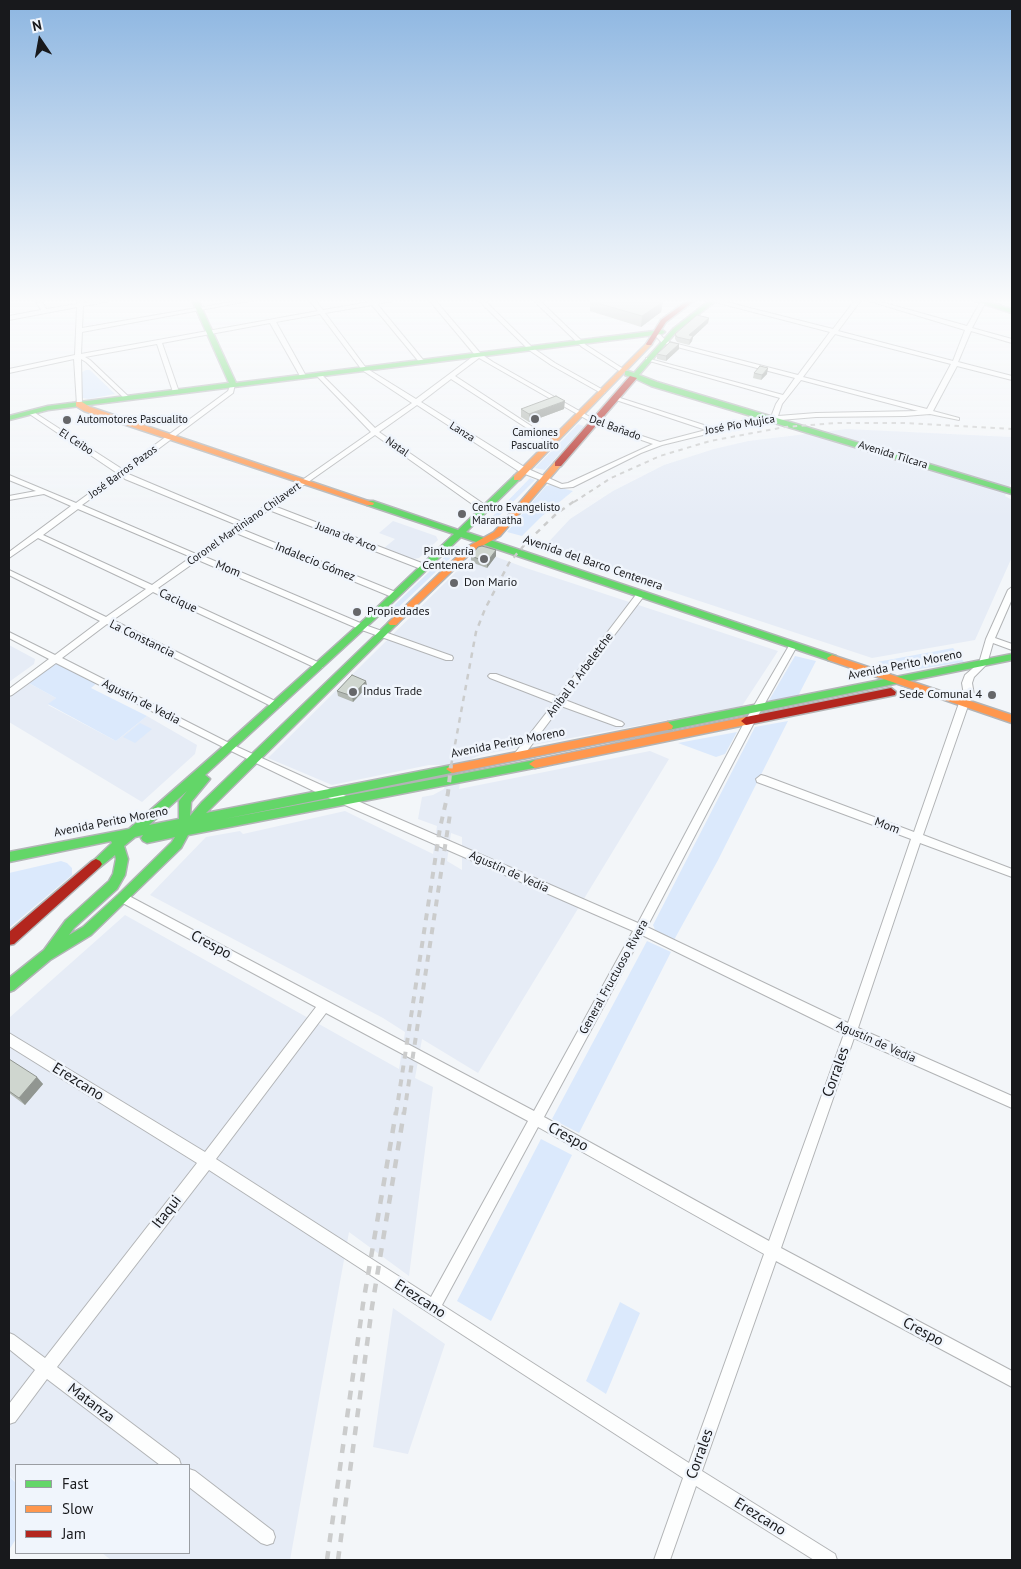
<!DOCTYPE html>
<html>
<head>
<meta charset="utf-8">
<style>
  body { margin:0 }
  #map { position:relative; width:1021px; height:1569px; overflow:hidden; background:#f3f6f9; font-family:"PT Sans",sans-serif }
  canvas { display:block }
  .frame { position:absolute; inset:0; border:10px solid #18191c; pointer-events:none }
  .legend { position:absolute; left:15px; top:1464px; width:175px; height:90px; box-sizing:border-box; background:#f0f5fc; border:1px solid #9a9da2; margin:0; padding:6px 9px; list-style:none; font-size:15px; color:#18191c }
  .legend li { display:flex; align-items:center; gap:10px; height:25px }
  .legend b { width:25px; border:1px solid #9a9da2 }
  .north { position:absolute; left:15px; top:15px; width:50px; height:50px; -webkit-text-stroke:4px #f0f5fc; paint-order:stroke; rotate:348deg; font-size:14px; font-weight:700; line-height:20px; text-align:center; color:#18191c }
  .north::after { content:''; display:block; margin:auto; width:18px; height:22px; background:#18191c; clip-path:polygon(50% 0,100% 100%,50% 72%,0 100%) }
</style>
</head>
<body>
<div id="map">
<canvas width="1021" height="1569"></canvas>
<div class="frame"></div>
<ul class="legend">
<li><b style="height:6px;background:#63d668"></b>Fast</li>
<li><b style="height:6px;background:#ff974d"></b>Slow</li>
<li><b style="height:6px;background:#b3261e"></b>Jam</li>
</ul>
<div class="north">N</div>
</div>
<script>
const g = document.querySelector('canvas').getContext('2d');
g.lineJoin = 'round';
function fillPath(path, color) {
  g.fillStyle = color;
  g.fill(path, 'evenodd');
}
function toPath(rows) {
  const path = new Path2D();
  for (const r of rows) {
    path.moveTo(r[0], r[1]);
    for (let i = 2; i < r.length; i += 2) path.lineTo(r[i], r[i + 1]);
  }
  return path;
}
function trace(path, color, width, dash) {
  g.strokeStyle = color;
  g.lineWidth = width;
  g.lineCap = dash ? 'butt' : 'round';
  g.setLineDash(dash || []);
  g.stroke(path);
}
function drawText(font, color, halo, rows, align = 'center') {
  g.font = font + ' "PT Sans",sans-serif';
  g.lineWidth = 5;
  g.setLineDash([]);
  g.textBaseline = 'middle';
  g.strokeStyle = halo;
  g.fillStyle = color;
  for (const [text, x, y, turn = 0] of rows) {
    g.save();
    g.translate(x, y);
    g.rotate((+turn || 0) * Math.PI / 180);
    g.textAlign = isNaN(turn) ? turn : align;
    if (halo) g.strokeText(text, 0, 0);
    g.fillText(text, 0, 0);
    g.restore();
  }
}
fillPath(toPath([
  [847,429,1012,437,1012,481,1005,496,1012,500,1012,557,975,640,872,658,542,549,570,519,613,491,664,465,714,449,748,441],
  [393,521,436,536,438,540,419,558,413,559,384,548,395,539,379,533],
  [478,550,526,568,778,651,742,706,480,755,463,763,459,789,650,751,669,759,478,1073,422,1039,415,1078,433,1087,409,1276,349,1232,290,1560,111,1560,102,1553,189,1553,189,1465,16,1465,16,1482,9,1475,9,1018,125,915,399,1069,405,1032,383,1018,150,895,206,837,240,831,243,834,345,811,433,854,437,826,418,819,422,797,433,795,444,789,448,765,429,765,332,785,268,758],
  [451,833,462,837,462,870,447,861],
  [9,645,35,659,34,664,9,682],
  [27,682,56,698,48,705,116,741,147,716,197,745,195,754,142,802,9,722,9,698],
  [393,1308,445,1344,408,1454,373,1447]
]), '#e6ecf6');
fillPath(toPath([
  [86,370,90,370,115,394,89,399,82,398,82,372],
  [578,424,584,426,545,470,535,468],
  [530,478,535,480,496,519,491,518],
  [551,485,573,491,541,517,522,536,507,532,546,486],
  [456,546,461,548,386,619,383,619,383,616],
  [953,648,964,662,906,671,877,662],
  [795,656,816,661,798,696,768,702],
  [56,662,97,683,91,688,147,716,116,741,48,704,56,698,27,682],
  [788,721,717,862,674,940,656,932,653,925,755,727],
  [140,723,152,729,135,743,123,737],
  [737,732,725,754,716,757,678,743],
  [61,861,67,863,72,868,72,875,9,928,9,873],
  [647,941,671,952,579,1133,552,1119],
  [541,1139,572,1155,491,1321,457,1301],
  [620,1302,640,1313,606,1394,586,1381],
  [9,1476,16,1483,16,1539,9,1550]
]), '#dbe9fc');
const street = toPath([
  [35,300,41,300,46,309,77,304,77,300,83,300,83,303,109,300,106,302,83,306,82,328,243,300,254,300,82,332,81,354,318,311,309,300,315,300,323,310,370,302,368,300,375,301,393,300,392,301,377,304,424,361,424,363,420,363,372,305,325,313,366,368,416,399,475,355,429,300,435,300,481,354,493,362,597,421,660,442,706,430,613,399,613,397,617,397,713,428,756,418,771,417,776,404,780,398,646,360,646,358,783,395,795,378,662,343,653,333,654,332,658,332,666,341,798,375,830,332,711,301,710,300,718,300,833,329,855,300,861,300,838,331,953,361,965,330,866,300,874,300,967,326,981,301,990,300,985,303,972,328,1012,339,1012,343,971,331,958,362,1012,376,1012,380,957,366,933,411,959,418,959,420,930,414,905,416,816,417,756,422,662,445,641,453,573,487,561,488,520,472,417,405,379,432,488,507,488,511,482,511,375,435,274,506,427,565,427,569,421,569,269,510,241,529,398,593,398,597,392,597,236,533,203,556,365,625,452,656,453,658,452,660,446,660,359,629,198,560,158,588,322,664,323,666,322,668,316,668,153,592,113,620,279,703,281,705,279,707,273,707,107,624,62,658,233,745,330,789,638,923,745,721,790,644,796,644,797,646,755,721,647,927,848,1023,911,839,757,782,756,779,761,775,765,776,914,832,959,703,964,695,962,683,965,675,979,663,986,639,1008,590,1012,587,1012,599,995,638,1012,644,1012,650,993,643,987,664,974,677,972,683,974,695,969,703,923,835,1012,869,1012,877,920,843,858,1028,1012,1096,1012,1108,854,1038,781,1248,1012,1371,1012,1387,776,1261,702,1471,835,1554,837,1560,814,1560,696,1486,670,1560,654,1560,683,1478,209,1170,57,1367,179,1459,181,1465,160,1465,47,1379,15,1422,9,1424,9,1404,35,1370,9,1349,9,1333,14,1335,45,1358,197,1163,9,1046,9,1033,205,1152,316,1007,119,901,117,898,119,895,123,893,127,895,534,1111,633,931,322,795,227,749,56,663,12,695,9,696,9,689,49,659,9,638,9,632,55,655,100,621,9,575,9,570,106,617,146,589,38,538,9,558,9,552,71,506,44,494,9,500,9,496,36,491,9,480,9,475,76,503,117,473,28,413,28,411,32,411,122,469,228,391,231,384,235,384,233,393,126,473,242,522,371,432,316,375,316,373,320,373,375,428,412,403,362,370,320,314,276,322,306,376,305,377,300,376,270,323,162,343,179,392,176,394,173,392,157,344,85,357,90,360,130,398,125,399,86,362,81,359,82,404,77,405,74,359,9,373,9,369,75,355,77,307,9,320,9,316,41,310,35,300],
  [835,334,951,364,927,409,803,377,835,334],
  [479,358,593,423,653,444,568,483,562,484,526,468,421,402,451,379,550,443,554,443,554,441,455,376,479,358],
  [801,380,918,411,816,413,778,416,782,404,801,380],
  [122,476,125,479,237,525,196,554,82,505,122,476],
  [78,509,191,557,152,585,43,535,78,509],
  [642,935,844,1034,769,1241,544,1117,642,935],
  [326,1013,528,1121,431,1297,216,1159,326,1013],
  [538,1127,764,1254,689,1463,442,1305,538,1127],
  [478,300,484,300,533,348,555,363,605,391,605,393,601,393,551,365,529,350,478,300],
  [533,300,539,300,586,345,625,370,625,372,621,372,582,347,533,300],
  [641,591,644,592,644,596,565,700,622,722,624,724,622,726,616,726,561,706,521,759,515,759,513,756,515,753,554,703,490,678,488,676,490,674,496,674,558,697,638,592,641,591],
  [189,1469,195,1471,273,1531,275,1537,273,1543,267,1545,261,1543,189,1487,189,1469]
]);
const fast = toPath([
  [192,300,198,300,236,383,662,330,665,332,662,334,48,410,9,420,9,416,48,406,229,383,192,300],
  [710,300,717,300,677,331,639,375,657,382,1012,489,1012,494,651,386,636,379,630,380,630,377,625,375,625,371,628,371,634,373,673,329,710,300],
  [972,300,981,300,1012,309,1012,313,972,300],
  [514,476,521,478,466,532,836,656,837,658,832,661,828,660,461,537,374,620,205,775,210,779,191,802,190,816,202,802,390,621,393,620,398,623,396,625,206,813,452,765,458,769,456,772,224,819,535,760,541,764,539,767,188,835,181,848,91,935,50,960,14,990,9,992,9,978,44,950,66,920,109,881,113,874,116,859,115,855,100,867,96,869,92,867,90,864,112,843,111,841,9,862,9,852,129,829,226,744,368,616,454,534,367,505,367,501,373,501,458,530,514,476],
  [187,791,179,801,179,819,149,825,187,791],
  [143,835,141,838,143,841,147,843,175,837,172,842,119,894,83,927,69,935,74,928,117,889,125,875,128,859,124,846,135,837,143,835],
  [1012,654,1012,660,668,730,663,726,668,722,1012,654]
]);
const slow = toPath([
  [647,343,652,344,520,480,514,480,514,476,647,343],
  [76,402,82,402,90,407,374,503,373,505,367,505,84,411,76,406,76,402],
  [555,462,562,464,500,536,473,551,396,625,390,625,388,623,390,621,467,547,494,532,555,462],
  [832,655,1012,715,1012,723,828,660,827,658,832,655],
  [746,717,750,718,751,721,750,724,535,768,529,764,535,760,746,717],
  [668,722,673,726,672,729,452,773,446,769,452,765,668,722]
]);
const jam = toPath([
  [688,300,695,300,666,322,651,345,647,345,646,344,661,320,688,300],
  [630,376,637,378,561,466,555,466,555,462,630,376],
  [891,688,896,692,895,695,746,725,741,721,746,717,891,688],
  [96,859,100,861,102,864,100,867,14,944,9,945,9,932,92,861,96,859]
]);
trace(street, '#b2b4b6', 2);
trace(fast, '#b2b4b6', 3);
trace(slow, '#b2b4b6', 3);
trace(jam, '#b2b4b6', 3);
fillPath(street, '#fdfefe');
fillPath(fast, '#63d668');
fillPath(slow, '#ff974d');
fillPath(jam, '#b3261e');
trace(toPath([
  [574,502,611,478,660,456,710,441,785,427,836,423,904,423,1012,429]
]), '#cbcccc', 2, [4.5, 4.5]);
trace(toPath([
  [451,766,476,632,485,609,509,563,526,543,556,514,576,500]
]), '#cbcccc', 2.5, [5.5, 5.5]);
trace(toPath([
  [396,1114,440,828,448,793,451,765],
  [404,1114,450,814]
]), '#cbcccc', 4, [7, 7]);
trace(toPath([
  [327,1560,363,1304,396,1112],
  [338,1560,372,1307,404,1112]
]), '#cbcccc', 4.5, [9, 9]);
fillPath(toPath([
  [590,301,663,302,661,312,641,327,590,311],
  [709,318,708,323,693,337,692,341,689,345,677,342,675,339,675,334],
  [679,349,666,361,657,359,657,354],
  [754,373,767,374,761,380,753,378],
  [521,409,564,409,529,422,521,417],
  [471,556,496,556,487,568,471,562],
  [366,681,367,687,353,702,338,696,337,691],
  [9,1059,43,1084,25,1105,9,1093]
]), '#b2b8b2');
fillPath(toPath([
  [663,302,661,312,641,327,642,316],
  [709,318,708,323,693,337,692,341,689,345,690,339,689,340,689,335],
  [679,344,679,349,666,361,666,356],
  [768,368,767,374,761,380,762,375],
  [565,401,564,409,529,422,529,414],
  [496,550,496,556,487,568,487,562],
  [366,681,367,687,353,702,352,696],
  [37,1077,43,1084,25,1105,19,1098]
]), '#919691');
const building = toPath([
  [592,300,656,300,663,302,642,316,590,301,592,300],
  [697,315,709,318,689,335,693,336,690,340,677,337,675,334,697,315],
  [670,342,679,344,666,356,657,354,670,342],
  [760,366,768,368,762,375,754,373,760,366],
  [556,396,565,401,529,414,521,409,556,396],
  [482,546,496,550,487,562,471,556,478,547,482,546],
  [352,675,366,681,352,696,337,691,352,675],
  [9,1059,37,1077,19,1098,9,1091,9,1059]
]);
fillPath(building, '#cfd6cf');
trace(building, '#919691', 1);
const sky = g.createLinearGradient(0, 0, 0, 519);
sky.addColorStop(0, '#8db6e1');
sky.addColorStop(0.58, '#fafbfc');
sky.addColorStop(1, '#fafbfc00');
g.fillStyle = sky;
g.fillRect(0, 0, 1021, 519);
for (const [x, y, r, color] of [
  [535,419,5,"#656669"],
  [67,420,5,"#656669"],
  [462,514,5,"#656669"],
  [484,559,5,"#656669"],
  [454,583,5,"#656669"],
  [357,612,5,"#656669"],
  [353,692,5,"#656669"],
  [992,695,5,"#656669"]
]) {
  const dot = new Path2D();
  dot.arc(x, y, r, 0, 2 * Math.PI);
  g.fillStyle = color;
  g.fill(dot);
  trace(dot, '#f0f5fc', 2);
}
drawText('11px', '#18191c', '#f0f5fc', [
  ["Automotores Pascualito",77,420],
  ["Camiones",535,433,"center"],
  ["Pascualito",535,446,"center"],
  ["Centro Evangelisto",472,508],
  ["Maranatha",472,521]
], 'left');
drawText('11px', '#18191c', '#f0f5fc', [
  ["José Pío Mujica",740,425,-10],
  ["Del Bañado",615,428,20],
  ["Lanza",462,432,32],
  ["El Ceibo",76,442,33],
  ["Natal",397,447,35],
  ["Avenida Tilcara",893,455,17],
  ["José Barros Pazos",123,472,-36],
  ["Coronel Martiniano Chilavert",244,524,-35],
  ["Juana de Arco",346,537,21]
]);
drawText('12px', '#18191c', '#f0f5fc', [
  ["Pinturería",474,552,"right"],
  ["Centenera",474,566,"right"],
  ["Don Mario",464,583],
  ["Propiedades",367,612],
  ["Indus Trade",363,692],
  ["Sede Comunal 4",982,695,"right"]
], 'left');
drawText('12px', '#18191c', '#f0f5fc', [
  ["Indalecio Gómez",315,562,22],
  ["Avenida del Barco Centenera",593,563,19],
  ["Mom",228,569,23],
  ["Cacique",178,601,25],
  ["La Constancia",142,639,26],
  ["Avenida Perito Moreno",905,665,-11],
  ["Anibal P. Arbeletche",580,675,-53],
  ["Agustín de Vedia",141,702,27],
  ["Avenida Perito Moreno",508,743,-11],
  ["Avenida Perito Moreno",111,822,-11],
  ["Mom",887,826,21],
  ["Agustín de Vedia",509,872,24],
  ["General Fructuoso Rivera",614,977,-61],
  ["Agustín de Vedia",876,1042,24]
]);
drawText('15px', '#18191c', '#f0f5fc', [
  ["Crespo",211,945,28],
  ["Corrales",836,1072,-70],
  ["Erezcano",78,1082,32],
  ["Crespo",568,1137,29],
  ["Itaqui",167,1212,-52],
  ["Erezcano",420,1299,33],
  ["Crespo",923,1332,28],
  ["Matanza",91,1403,37],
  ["Corrales",700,1454,-70],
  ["Erezcano",760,1517,32]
]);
</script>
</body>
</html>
